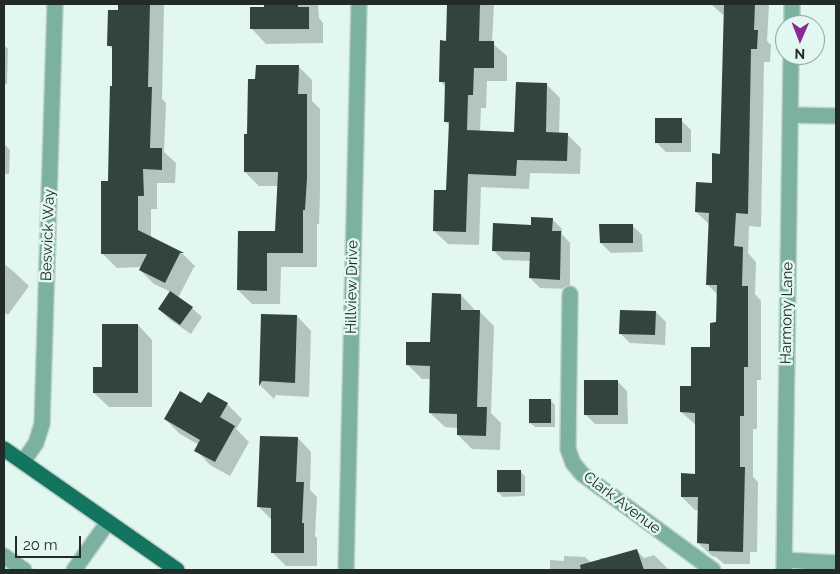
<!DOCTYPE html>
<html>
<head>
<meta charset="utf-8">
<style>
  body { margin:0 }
  #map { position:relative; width:840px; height:574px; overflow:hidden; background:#e1f7ef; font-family:Raleway,sans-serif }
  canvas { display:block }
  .frame { position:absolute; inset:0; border:5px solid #232b29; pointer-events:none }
  .north { position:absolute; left:775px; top:15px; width:50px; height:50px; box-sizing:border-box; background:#e1f7ef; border:1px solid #95a5a0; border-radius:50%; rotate:181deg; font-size:14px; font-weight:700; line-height:20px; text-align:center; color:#232b29 }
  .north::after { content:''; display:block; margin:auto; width:18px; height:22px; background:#882a95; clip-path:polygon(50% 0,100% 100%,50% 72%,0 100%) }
  .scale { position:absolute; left:15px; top:536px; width:66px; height:22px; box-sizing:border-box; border:2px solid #232b29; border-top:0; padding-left:6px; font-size:15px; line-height:18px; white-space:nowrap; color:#232b29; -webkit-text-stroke:4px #e1f7ef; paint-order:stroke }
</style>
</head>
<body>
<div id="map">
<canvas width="840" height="574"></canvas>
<div class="frame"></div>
<div class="north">N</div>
<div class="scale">20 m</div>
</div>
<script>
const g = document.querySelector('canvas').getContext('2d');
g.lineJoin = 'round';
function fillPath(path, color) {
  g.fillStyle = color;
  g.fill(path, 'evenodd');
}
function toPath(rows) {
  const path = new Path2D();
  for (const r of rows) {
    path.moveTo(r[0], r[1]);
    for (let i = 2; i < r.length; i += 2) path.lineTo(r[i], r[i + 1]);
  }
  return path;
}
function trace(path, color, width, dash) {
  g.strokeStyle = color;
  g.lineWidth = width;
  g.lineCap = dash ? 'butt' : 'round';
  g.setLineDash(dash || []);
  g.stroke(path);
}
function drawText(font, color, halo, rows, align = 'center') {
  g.font = font + ' Raleway,sans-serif';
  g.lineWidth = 5;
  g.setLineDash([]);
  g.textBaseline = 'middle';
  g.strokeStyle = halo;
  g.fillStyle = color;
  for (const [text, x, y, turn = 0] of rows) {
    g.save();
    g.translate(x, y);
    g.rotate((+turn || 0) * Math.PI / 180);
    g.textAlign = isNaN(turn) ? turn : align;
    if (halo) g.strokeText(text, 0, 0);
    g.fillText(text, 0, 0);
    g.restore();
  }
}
fillPath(toPath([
  [119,4,164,5,162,99,166,103,164,152,176,163,175,183,157,183,157,209,151,209,151,238,183,254,196,267,194,267,178,298,192,308,202,317,191,334,169,319,159,309,171,292,154,284,140,270,141,267,117,268,103,254,109,182,113,88,114,50,108,45,119,12],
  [265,4,318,4,319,18,323,23,323,43,266,44,252,29,266,8],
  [448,4,494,4,492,43,507,56,507,81,487,81,486,108,481,108,480,132,516,133,546,84,560,98,559,134,568,135,581,148,580,174,530,173,529,189,481,187,479,245,448,244,434,231,448,191,450,126,446,122,446,87,440,81,447,42],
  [711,4,769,4,767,41,771,45,770,62,764,62,761,227,749,226,748,253,756,262,755,294,761,301,761,380,757,380,757,429,753,429,753,477,758,482,757,552,750,552,750,564,724,564,716,557,712,556,698,543,699,510,695,510,682,497,696,475,696,425,681,412,712,348,717,324,718,295,707,284,710,225,696,212,713,184,721,155,725,14,722,14],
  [4,45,8,49,7,84,4,84],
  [298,66,312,80,312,101,320,109,320,193,319,224,317,224,317,267,281,267,280,304,252,304,238,290,277,233,279,186,259,186,245,172,249,135,257,80],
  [681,120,691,130,691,152,666,152,656,142],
  [4,144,10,150,9,174,4,174],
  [552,219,562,229,562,234,570,243,570,289,540,288,530,278,531,261,503,260,493,250,532,226],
  [632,225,642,235,643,252,611,253,601,243],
  [4,264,14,272,29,286,8,315,4,312],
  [461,295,475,310,475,312,480,312,494,326,491,413,501,423,500,450,472,449,458,435,458,428,445,427,430,413,431,379,422,379,407,364,432,344],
  [656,312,666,322,665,345,630,343,620,333],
  [262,315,297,316,311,331,309,397,276,395,274,399,260,385],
  [138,325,152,340,152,407,109,407,94,393,103,368],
  [617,381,627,391,628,424,595,424,585,414],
  [550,400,555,405,555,427,535,427,530,423],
  [227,404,242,419,236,429,249,442,230,476,210,465,196,450,199,445,180,434,165,419,201,405],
  [298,438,311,452,310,490,317,497,315,536,317,538,317,566,286,566,272,552,272,520,259,507],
  [520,471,525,476,525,496,503,497,498,492],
  [636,550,644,558,654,555,669,570,604,570,600,558,610,558],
  [564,556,585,557,599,570,550,570,550,560,564,561]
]), '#0003');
fillPath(toPath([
  [118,4,150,4,148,87,152,87,150,148,162,148,162,170,143,169,144,196,138,196,138,230,184,253,180,253,165,283,139,270,147,254,101,254,101,181,108,181,110,86,112,86,112,46,107,46,108,10,118,10],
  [264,4,298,4,298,7,309,7,309,29,250,29,250,7,264,7],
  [447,4,480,4,479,41,494,41,494,68,474,68,473,95,468,95,467,130,514,132,516,82,547,83,546,132,568,133,567,161,517,160,516,176,468,174,466,232,433,231,434,190,446,190,449,122,444,122,445,82,439,82,440,40,446,41],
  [724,4,755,4,754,30,758,30,757,49,751,49,748,214,736,213,734,246,743,247,742,286,748,286,748,367,744,367,744,416,740,416,740,467,745,467,743,552,709,551,709,544,697,543,698,497,681,497,681,473,695,474,695,413,680,412,680,386,691,386,691,347,710,347,710,323,716,322,717,285,706,285,709,213,695,212,696,182,712,183,712,153,720,154],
  [256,65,299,65,298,94,307,94,307,178,305,210,303,210,303,253,267,253,267,291,237,290,238,231,275,231,278,172,244,172,244,134,247,134,248,79,255,79],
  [655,118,682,118,682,143,655,143],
  [531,217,553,218,552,231,561,231,560,280,529,278,530,252,492,251,493,223,531,225],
  [599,224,633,224,633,243,600,243],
  [170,291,193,307,180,325,158,309],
  [432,293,461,294,461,310,480,310,477,407,487,407,486,436,457,435,457,414,429,413,430,366,406,365,406,342,430,342],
  [620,310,656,311,655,335,619,334],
  [261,314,297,315,295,383,262,381,259,386],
  [102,324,138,324,138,393,93,393,93,367,102,367],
  [584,380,618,380,618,415,584,415],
  [180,391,201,403,208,392,228,403,220,417,235,426,215,462,194,451,200,440,164,419],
  [529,399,551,399,551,423,529,423],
  [260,436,298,437,296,482,304,482,302,523,304,523,304,553,271,553,271,508,257,507],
  [497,470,521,470,521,492,497,492],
  [637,549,644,570,581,570,580,565]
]), '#33443e');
const minor = toPath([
  [792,25,792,4],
  [790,115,836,116],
  [570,294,568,449,573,463,582,474,713,570],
  [23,462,36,443,42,424,55,4],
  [4,556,24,570],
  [784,560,836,563],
  [74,570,108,522],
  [346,570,359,4],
  [784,570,791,55]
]);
const major = toPath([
  [4,449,177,570]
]);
trace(minor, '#bfd2cb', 18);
trace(major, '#bfd2cb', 18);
trace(minor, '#7cb0a0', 15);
trace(major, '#13755f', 15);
drawText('15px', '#232b29', '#e1f7ef', [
  ["Beswick Way",48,235,-88],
  ["Hillview Drive",352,287,-89],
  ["Harmony Lane",787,313,-89],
  ["Clark Avenue",622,503,37]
]);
</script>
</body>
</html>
